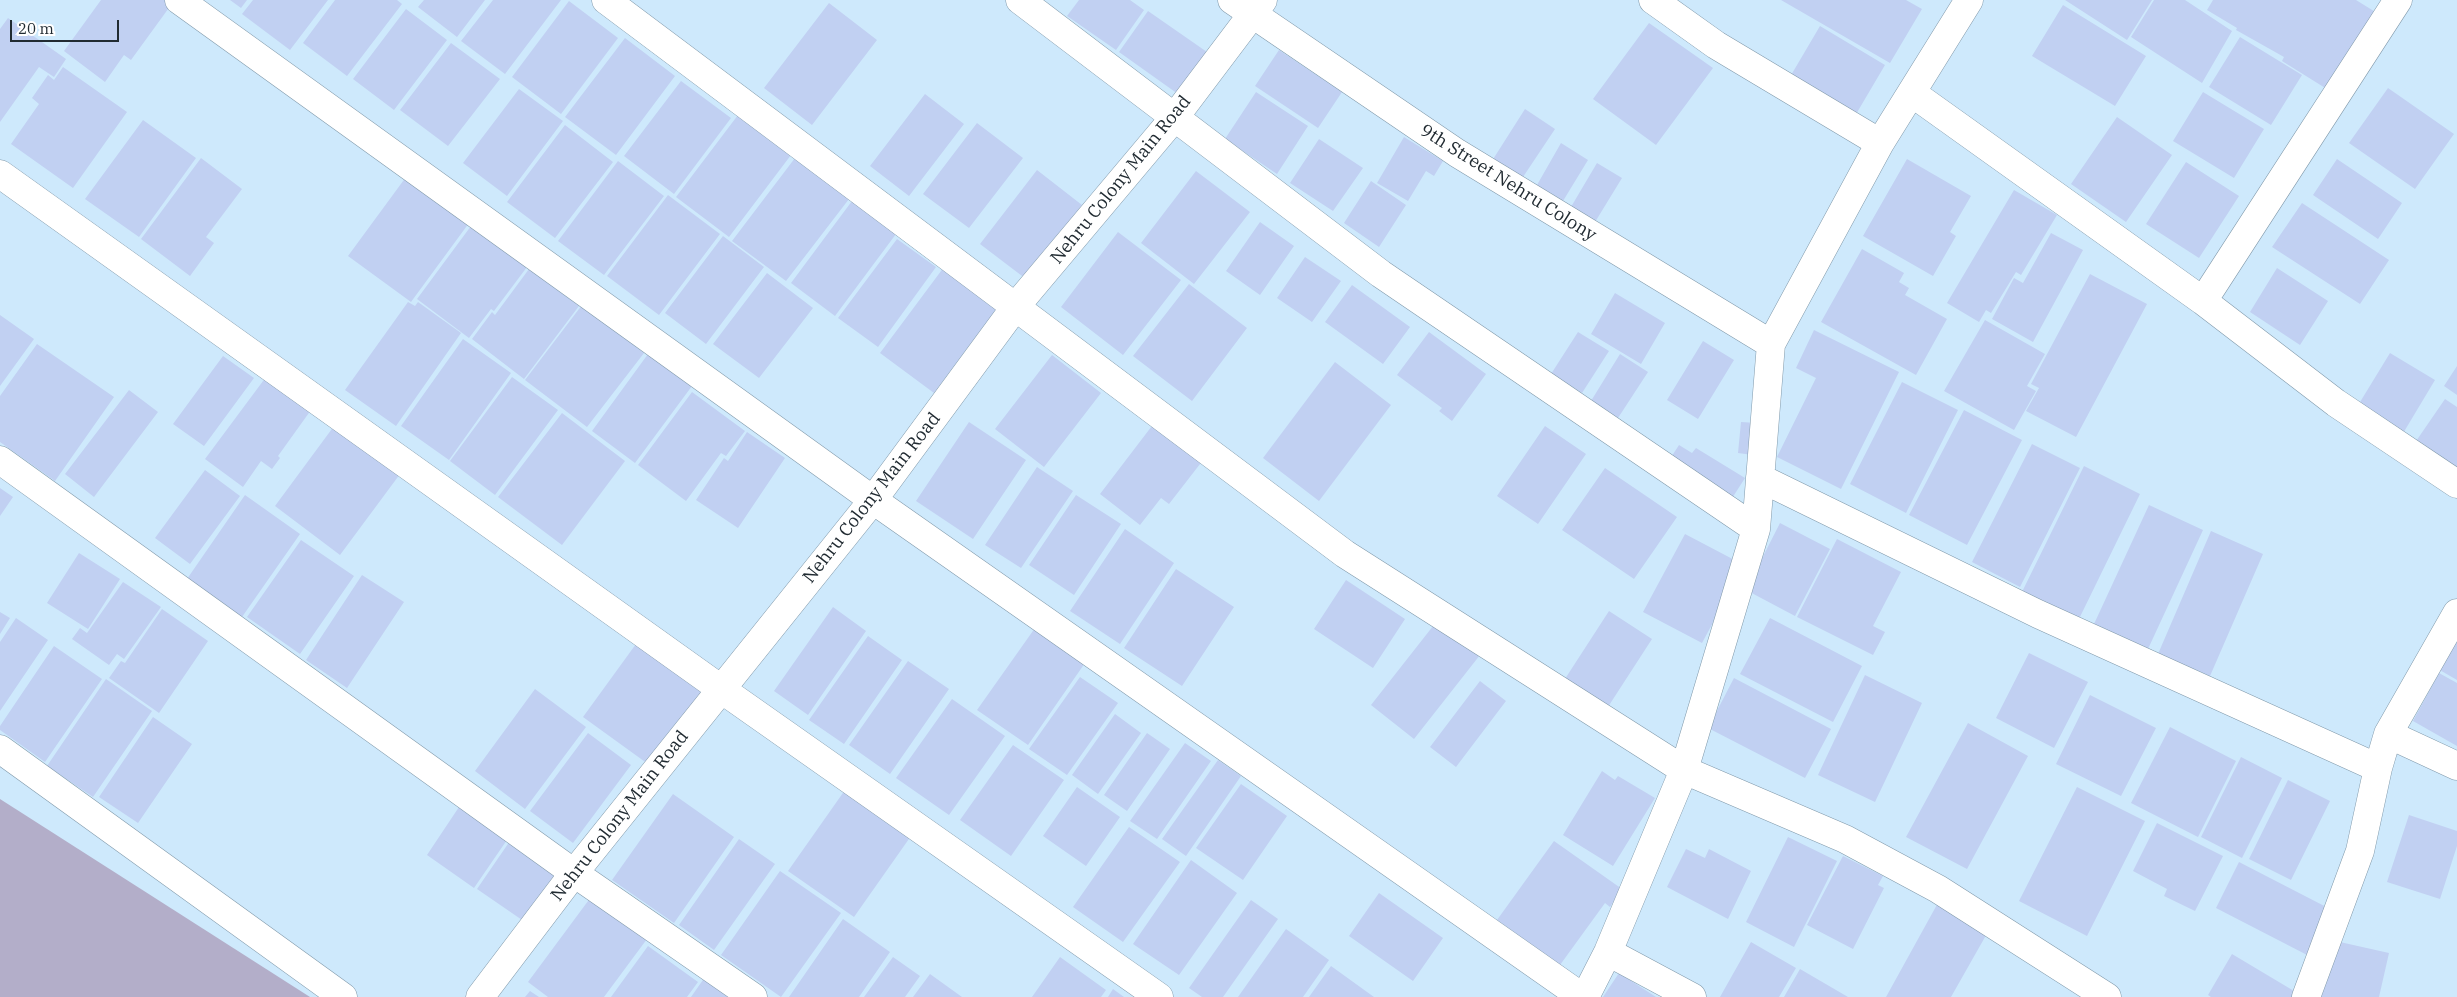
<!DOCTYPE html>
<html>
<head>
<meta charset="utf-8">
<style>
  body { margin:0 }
  #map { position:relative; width:2457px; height:997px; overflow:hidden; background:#cee9fc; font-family:"IBM Plex Serif",serif }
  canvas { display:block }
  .scale { position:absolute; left:10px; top:20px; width:109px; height:22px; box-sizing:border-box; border:2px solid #212b32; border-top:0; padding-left:6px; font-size:15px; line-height:18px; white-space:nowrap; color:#212b32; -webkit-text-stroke:4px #fff; paint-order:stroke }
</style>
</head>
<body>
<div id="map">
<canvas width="2457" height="997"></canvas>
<div class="scale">20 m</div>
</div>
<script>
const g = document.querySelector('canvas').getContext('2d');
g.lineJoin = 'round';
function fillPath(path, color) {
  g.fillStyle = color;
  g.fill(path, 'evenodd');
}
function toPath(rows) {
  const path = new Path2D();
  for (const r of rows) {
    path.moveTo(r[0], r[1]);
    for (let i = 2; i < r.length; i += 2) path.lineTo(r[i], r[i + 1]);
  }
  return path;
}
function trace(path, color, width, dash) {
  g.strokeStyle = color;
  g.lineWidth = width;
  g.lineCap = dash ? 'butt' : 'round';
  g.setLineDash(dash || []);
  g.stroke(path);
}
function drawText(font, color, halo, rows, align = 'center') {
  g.font = font + ' "IBM Plex Serif",serif';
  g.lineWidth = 4;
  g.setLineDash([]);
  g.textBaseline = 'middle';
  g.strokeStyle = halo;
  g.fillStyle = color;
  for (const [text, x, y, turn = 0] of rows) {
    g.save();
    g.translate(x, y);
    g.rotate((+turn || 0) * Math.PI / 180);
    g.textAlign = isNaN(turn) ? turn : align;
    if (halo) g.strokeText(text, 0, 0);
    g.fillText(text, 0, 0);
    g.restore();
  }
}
fillPath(toPath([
  [0,799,310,997,0,997]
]), '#b3aec9');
fillPath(toPath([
  [101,0,164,0,171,5,131,60,124,55,105,82,64,51],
  [230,0,247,0,241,8],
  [253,0,328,0,290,50,242,14],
  [335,0,397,0,402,4,347,76,303,43],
  [424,0,485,0,457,37,418,7],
  [493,0,561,0,505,74,461,41],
  [1079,0,1130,0,1144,10,1116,50,1067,16],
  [1781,0,1906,0,1922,9,1890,63],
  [2065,0,2152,0,2127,40],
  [2154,0,2185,0,2232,31,2202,83,2131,37],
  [2213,0,2356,0,2377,13,2330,91,2282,61,2284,57,2236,30,2237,28,2207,10],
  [569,1,618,38,561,114,512,77],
  [829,3,877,40,812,125,764,88],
  [2063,5,2146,56,2115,106,2032,56],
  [406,9,447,40,394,110,353,79],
  [1148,11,1207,52,1178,94,1119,52],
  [8,18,66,59,54,77,39,67,0,122,0,29],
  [1649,23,1713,68,1656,145,1593,99],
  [1820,26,1885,65,1852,121,1787,82],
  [2240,37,2302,75,2271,125,2209,87],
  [625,38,675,76,616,155,565,117],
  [451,43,500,79,448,146,400,110],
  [1279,50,1342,92,1318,128,1255,86],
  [63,67,127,112,73,188,11,144,39,104,32,98,48,75,54,80],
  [681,81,731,118,674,194,624,156],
  [2388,88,2454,134,2415,189,2349,143],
  [519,89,563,121,507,196,463,163],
  [1256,92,1308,126,1277,174,1225,139],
  [2203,92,2264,129,2234,178,2173,141],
  [925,94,964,124,909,196,870,166],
  [1525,109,1555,129,1519,183,1490,164],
  [738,115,791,155,729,237,676,197],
  [2117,117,2172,155,2126,222,2071,184],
  [143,120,196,158,139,237,85,199],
  [977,123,1023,158,969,228,923,194],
  [565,125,613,162,555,238,507,202],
  [1404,137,1443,161,1434,176,1426,171,1408,201,1377,183],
  [1319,139,1363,168,1333,211,1290,183],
  [1561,143,1588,160,1563,201,1537,185],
  [201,158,242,189,206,237,214,243,190,276,141,239],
  [795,158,849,199,786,281,732,241],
  [1907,159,1971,196,1950,232,1956,236,1933,276,1863,236],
  [2337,159,2402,203,2378,239,2313,195],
  [618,161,664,196,604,275,558,241],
  [2186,162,2239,196,2199,258,2146,224],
  [1597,163,1622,178,1592,227,1568,212],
  [1037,170,1082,205,1026,279,980,244],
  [1196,171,1250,212,1194,284,1141,243],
  [406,177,469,223,411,302,348,256],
  [1371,181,1406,205,1379,247,1344,223],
  [2014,190,2057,215,2021,275,2016,272,1991,313,1986,310,1979,322,1947,303],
  [668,195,720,234,659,315,607,276],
  [852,201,896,234,835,316,791,283],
  [2302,203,2389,260,2360,304,2272,247],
  [1260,222,1294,246,1260,295,1226,271],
  [471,226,527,267,494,311,491,309,469,338,417,299],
  [1118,232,1181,280,1123,355,1061,307],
  [2051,233,2083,250,2033,342,1992,319,2014,278,2023,283],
  [723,236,764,267,706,344,665,313],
  [897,239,936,267,878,347,838,318],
  [1862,249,1904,273,1899,282,1909,288,1905,295,1947,319,1916,375,1821,322],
  [1305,257,1341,281,1312,322,1277,298],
  [944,267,998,307,934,393,880,353],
  [2277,268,2328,301,2300,345,2250,312],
  [529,269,579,306,524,379,472,339,492,312,495,315],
  [767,273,813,308,759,378,713,344],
  [2090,274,2147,304,2076,437,2026,411,2039,388,2031,384],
  [1189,284,1247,328,1192,401,1133,356],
  [1352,285,1410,327,1383,364,1325,322],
  [1615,293,1665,323,1641,364,1591,334],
  [408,302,415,306,418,302,461,333,396,426,345,390],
  [582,305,644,353,587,427,525,380],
  [0,315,34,339,0,386],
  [1985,320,2045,354,2027,386,2036,391,2014,430,1944,391],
  [1814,330,1899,372,1841,489,1777,457,1816,378,1796,368],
  [1429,332,1486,374,1452,421,1439,411,1442,408,1397,375],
  [1578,332,1609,351,1582,393,1551,374],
  [463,339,511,373,449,460,401,426],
  [1703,341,1734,360,1698,419,1667,400],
  [37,344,114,397,55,481,0,442,0,396],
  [2390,353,2435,380,2402,435,2357,407],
  [648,354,692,386,635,463,592,431],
  [1620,354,1648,372,1618,418,1591,401],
  [1052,355,1101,393,1044,467,995,429],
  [223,356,254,378,204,446,173,424],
  [1335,362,1391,405,1319,501,1263,458],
  [2457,366,2457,395,2444,386],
  [266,377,311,410,278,456,280,458,272,469,261,461,243,487,205,459],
  [512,377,558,410,495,495,450,461],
  [1902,382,1958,410,1906,513,1850,484],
  [129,390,158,412,94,497,65,474],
  [692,392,745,431,726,456,721,453,686,501,638,465],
  [2445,399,2457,407,2457,477,2412,447],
  [1964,410,2022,440,1967,545,1909,515],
  [562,413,625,461,562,545,498,497],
  [1158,418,1207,455,1169,504,1161,498,1140,525,1100,494],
  [337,422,403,470,340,555,275,506],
  [969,422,1026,460,973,539,916,501],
  [1741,422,1757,423,1753,455,1738,453],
  [1545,426,1586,454,1538,524,1497,496],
  [747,432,785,458,738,528,696,500,724,458,728,461],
  [2032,444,2080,468,2020,587,1972,562],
  [1679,445,1692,453,1696,448,1745,478,1729,503,1666,465],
  [2084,466,2140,494,2077,623,2020,596],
  [1037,467,1073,491,1021,568,985,545],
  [1605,468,1677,517,1634,579,1562,530],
  [205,470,240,496,190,564,155,538],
  [0,488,13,497,0,516],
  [245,495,300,534,242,617,187,579],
  [1076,495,1121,524,1074,595,1029,565],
  [2149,505,2203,530,2148,649,2094,624],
  [1780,523,1830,549,1795,616,1746,590],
  [1125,529,1174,563,1120,644,1070,611],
  [2211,531,2263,554,2210,676,2194,669,2192,675,2158,654],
  [1685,534,1744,565,1702,643,1643,612],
  [1837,539,1901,572,1873,626,1885,632,1873,655,1797,617],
  [301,540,354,576,300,654,247,617],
  [79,553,120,579,88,629,47,603],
  [1176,569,1234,607,1182,686,1124,648],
  [362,575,404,602,347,688,306,660],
  [1346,580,1405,619,1373,668,1314,629],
  [123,582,161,607,124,659,117,654,109,665,72,639,80,628,87,633],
  [833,607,866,631,808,715,774,691],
  [162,609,208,641,159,713,109,678,121,661,125,663],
  [1609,611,1652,639,1606,710,1563,682],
  [0,612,10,618,0,634],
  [16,618,48,640,0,711,0,642],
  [1770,618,1862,666,1833,722,1740,674],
  [1437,621,1480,655,1414,739,1371,705],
  [1035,628,1085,663,1028,745,977,710],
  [868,636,902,660,844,744,809,720],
  [2457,636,2457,680,2438,669],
  [636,644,702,692,648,764,583,717],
  [54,646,102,679,45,762,0,730,0,726],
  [2029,653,2088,682,2054,748,1996,718],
  [908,661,949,689,890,774,849,745],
  [2439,673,2457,683,2457,746,2413,721],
  [1865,675,1922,703,1875,802,1818,775],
  [1080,677,1118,703,1067,775,1029,749],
  [1734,678,1831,729,1805,778,1708,728],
  [106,679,152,711,93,797,47,766],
  [1480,681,1506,701,1456,767,1430,747],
  [535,689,586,727,525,809,475,771],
  [2090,695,2156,728,2121,796,2056,764],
  [952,699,1005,736,949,815,896,778],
  [1115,714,1141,733,1098,794,1072,775],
  [153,717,192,744,138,823,99,797],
  [1968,723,2028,756,1967,869,1906,837],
  [2170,727,2236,761,2198,837,2131,803],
  [588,733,631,765,573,843,530,811],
  [1147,733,1170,749,1127,811,1104,795],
  [1185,743,1211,761,1157,839,1130,821],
  [1013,745,1064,780,1011,856,960,820],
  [2241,757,2282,778,2242,858,2201,837],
  [1218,760,1241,776,1186,856,1162,839],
  [1602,771,1615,780,1618,776,1655,798,1613,866,1563,835],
  [2288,780,2330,801,2291,880,2249,859],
  [1241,784,1287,816,1243,880,1196,848],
  [1077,787,1120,817,1086,866,1043,836],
  [2077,787,2145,821,2087,936,2019,901],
  [845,790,911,836,854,917,788,871],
  [673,794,734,837,674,923,612,880],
  [461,804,509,837,474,888,427,855],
  [2409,815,2457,831,2457,846,2440,899,2387,882],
  [2157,823,2223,856,2195,911,2164,896,2167,889,2133,871],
  [1129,827,1180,862,1123,942,1073,907],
  [1788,837,1837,861,1794,947,1746,922],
  [512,838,560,871,525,922,477,889],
  [739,839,775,864,714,950,679,925],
  [1554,841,1622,889,1610,907,1605,903,1560,965,1497,920],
  [1686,849,1705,858,1709,849,1751,871,1728,919,1667,887],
  [1843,856,1883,876,1878,885,1884,888,1853,949,1807,925],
  [1191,860,1237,893,1179,975,1133,944],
  [2239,862,2334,911,2311,957,2216,908],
  [780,871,841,913,781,997,721,955],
  [1379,893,1443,938,1413,981,1349,936],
  [591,897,647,939,604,997,548,997,528,982],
  [1251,900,1278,919,1223,997,1202,997,1189,988],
  [1939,901,1989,930,1951,997,1886,997],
  [843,919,890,952,859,997,789,997],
  [1286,929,1329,960,1303,997,1238,997],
  [2331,940,2389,953,2379,997,2319,997],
  [1751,942,1796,968,1779,997,1720,997],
  [648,946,698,982,687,997,611,997],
  [2232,954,2299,994,2297,997,2211,997,2208,995],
  [893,957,920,976,905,997,864,997],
  [1060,957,1106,990,1101,997,1032,997],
  [1331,966,1374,997,1309,997],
  [1800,969,1848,997,1784,997],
  [1619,973,1656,997,1603,997],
  [930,974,962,997,913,997],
  [705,977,732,997,691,997],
  [1113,989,1124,997,1108,997],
  [530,991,539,997,525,997]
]), '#c1d0f2');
const street = toPath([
  [179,0,873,500,1582,997],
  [606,0,1345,554,1684,770,1845,839,1938,889,2107,997],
  [1020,0,1381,274,1756,529],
  [1232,0,1457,153,1771,344],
  [1653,0,1716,45,1880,143],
  [1912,93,2203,301,2336,403,2457,484],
  [0,174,721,689,1159,997],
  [2203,301,2398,0],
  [0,460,574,873,753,997],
  [1760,478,2038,614,2378,768],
  [2388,734,2457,766],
  [0,749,343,997],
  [1608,952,1692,997],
  [480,997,574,873,873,500,1016,306,1174,118,1263,0],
  [1585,997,1608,952,1684,770,1756,529,1771,344,1880,143,1969,0],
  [2306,997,2360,851,2378,768,2388,734,2457,613]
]);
trace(street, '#8099aa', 29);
trace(street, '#fff', 28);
drawText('18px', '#212b32', '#fff', [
  ["Nehru Colony Main Road",1121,180,-51],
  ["9th Street Nehru Colony",1508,183,32],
  ["Nehru Colony Main Road",872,498,-52],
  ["Nehru Colony Main Road",620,816,-52]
]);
</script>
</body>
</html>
